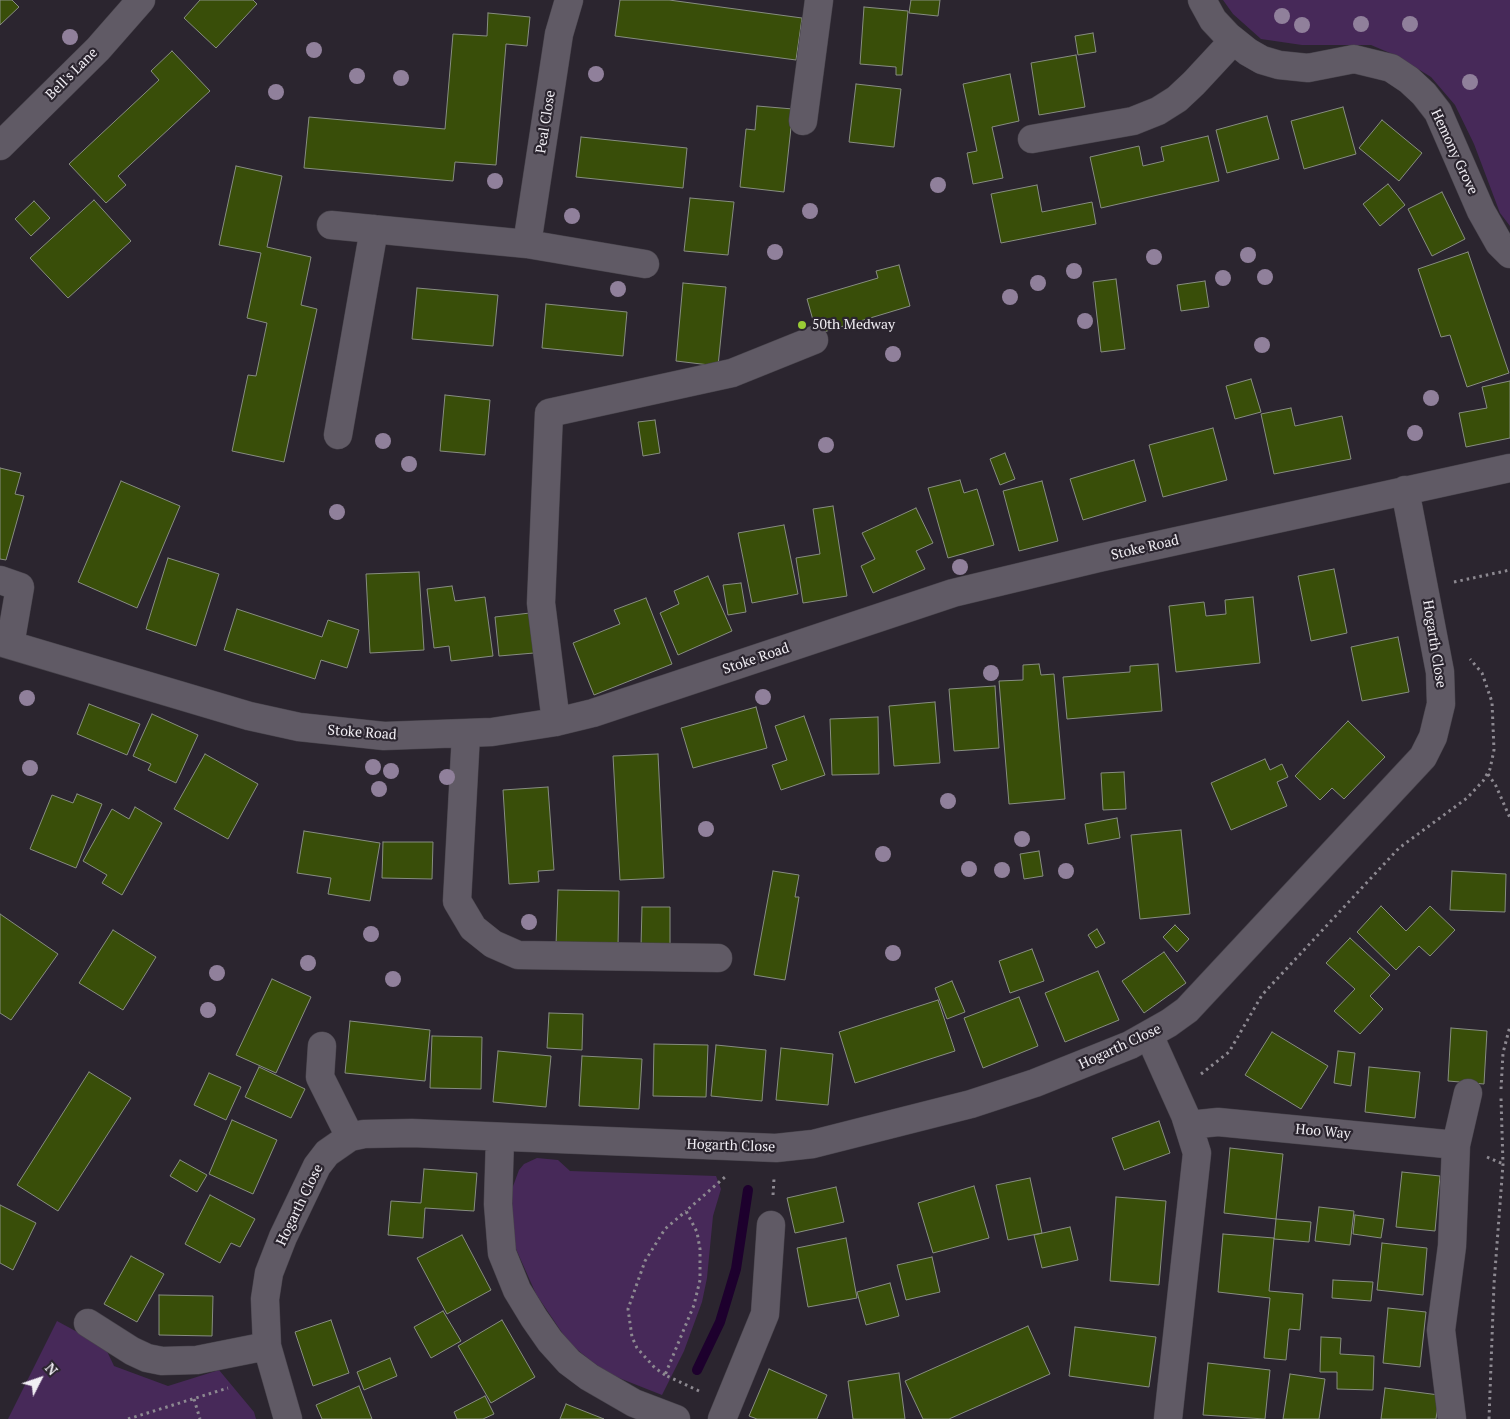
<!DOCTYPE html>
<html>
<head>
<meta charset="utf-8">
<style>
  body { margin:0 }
  #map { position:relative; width:1510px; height:1419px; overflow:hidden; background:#2b252f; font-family:"PT Serif",serif }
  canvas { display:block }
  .north { position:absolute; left:15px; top:1354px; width:50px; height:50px; -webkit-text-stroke:4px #2b252f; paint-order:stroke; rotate:49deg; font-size:14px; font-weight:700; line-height:20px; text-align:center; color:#f1eef4 }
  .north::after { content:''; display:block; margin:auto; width:18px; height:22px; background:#f1eef4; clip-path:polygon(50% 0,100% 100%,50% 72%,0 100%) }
</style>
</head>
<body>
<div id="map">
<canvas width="1510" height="1419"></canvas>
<div class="north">N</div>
</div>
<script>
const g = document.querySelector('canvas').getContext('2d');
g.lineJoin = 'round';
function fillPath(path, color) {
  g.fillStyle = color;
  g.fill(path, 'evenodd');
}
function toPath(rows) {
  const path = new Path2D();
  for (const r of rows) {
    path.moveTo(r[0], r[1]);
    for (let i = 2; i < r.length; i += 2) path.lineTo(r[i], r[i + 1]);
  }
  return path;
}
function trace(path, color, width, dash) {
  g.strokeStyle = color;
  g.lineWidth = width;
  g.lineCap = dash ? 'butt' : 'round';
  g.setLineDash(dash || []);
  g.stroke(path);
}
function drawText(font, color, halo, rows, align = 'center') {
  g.font = font + ' "PT Serif",serif';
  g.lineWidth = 4.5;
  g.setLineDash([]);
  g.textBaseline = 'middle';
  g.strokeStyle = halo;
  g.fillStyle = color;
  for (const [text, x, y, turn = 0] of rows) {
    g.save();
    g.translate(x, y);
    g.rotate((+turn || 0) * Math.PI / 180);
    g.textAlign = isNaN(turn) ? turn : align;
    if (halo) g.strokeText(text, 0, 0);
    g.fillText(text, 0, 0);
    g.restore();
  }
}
fillPath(toPath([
  [1223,0,1510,0,1510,226,1500,213,1474,144,1455,105,1431,77,1397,56,1371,45,1302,45,1261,39,1233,14],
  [537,1158,558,1160,570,1171,716,1176,721,1189,713,1216,707,1278,702,1302,684,1351,662,1395,609,1374,591,1361,569,1343,536,1294,516,1249,512,1230,511,1208,512,1189,519,1170,524,1164],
  [57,1321,105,1347,114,1366,168,1386,219,1370,254,1412,256,1419,8,1419]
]), '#472959');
trace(toPath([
  [697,1370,720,1322,736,1269,748,1190]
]), '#1d002d', 10);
const building = toPath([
  [0,0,12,0,19,7,0,25,0,0],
  [200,0,253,0,257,4,216,48,184,18,200,0],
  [620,0,669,0,802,18,796,60,615,36,620,0],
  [911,0,940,0,938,16,909,13,911,0],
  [864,7,908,11,902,75,896,75,896,67,860,64,864,7],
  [488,13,530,17,527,46,506,44,496,165,455,162,453,181,304,168,309,117,445,129,453,34,487,36,488,13],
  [1093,33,1096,52,1078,55,1075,36,1093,33],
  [172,51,210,91,118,176,126,185,106,203,69,164,159,80,151,71,172,51],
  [1076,55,1085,107,1039,115,1031,63,1076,55],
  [1010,74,1019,121,992,127,1003,178,973,184,967,153,977,151,963,84,1010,74],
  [856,84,901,89,894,147,849,142,856,84],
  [757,106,793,109,784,192,740,187,746,129,755,130,757,106],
  [1343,107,1356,154,1304,169,1291,121,1343,107],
  [1267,116,1279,159,1227,173,1216,130,1267,116],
  [1382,120,1422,153,1399,181,1359,148,1382,120],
  [1208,136,1219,181,1101,208,1090,157,1139,146,1143,166,1164,161,1161,147,1208,136],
  [581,137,687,148,683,188,576,177,581,137],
  [236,166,282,176,267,247,311,257,301,305,317,309,284,462,232,451,248,375,256,376,267,323,247,318,261,253,219,245,236,166],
  [1388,184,1405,205,1380,226,1363,204,1388,184],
  [1037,185,1042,212,1092,202,1096,224,1001,243,991,194,1037,185],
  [1442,192,1465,239,1432,256,1408,209,1442,192],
  [690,198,734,202,728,255,684,251,690,198],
  [94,200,131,241,68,298,30,258,94,200],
  [34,201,50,218,31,236,15,219,34,201],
  [1468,252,1509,373,1467,387,1450,335,1441,337,1418,269,1468,252],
  [899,265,910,306,817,334,807,299,878,278,876,271,899,265],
  [1116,279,1125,349,1101,352,1093,282,1116,279],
  [1205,281,1209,307,1181,311,1177,285,1205,281],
  [683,283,726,287,718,366,676,361,683,283],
  [417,288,498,295,493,346,412,339,417,288],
  [546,304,627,312,623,356,542,348,546,304],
  [1251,379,1261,412,1235,419,1226,386,1251,379],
  [1510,381,1510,438,1466,447,1459,413,1487,408,1482,387,1510,381],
  [445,395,490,400,485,455,440,451,445,395],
  [1291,408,1295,426,1342,416,1351,459,1274,474,1261,414,1291,408],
  [655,420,660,453,643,456,638,422,655,420],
  [1213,428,1227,480,1163,497,1149,445,1213,428],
  [1005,453,1015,479,1000,485,990,459,1005,453],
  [1134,460,1146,501,1083,520,1070,479,1134,460],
  [0,468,21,473,15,494,24,496,6,560,0,559,0,468],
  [960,480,964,493,977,489,994,545,948,558,928,488,960,480],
  [121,481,180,506,137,608,78,582,121,481],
  [1042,481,1058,541,1019,551,1003,491,1042,481],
  [833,506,847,596,803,603,796,558,820,554,813,509,833,506],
  [916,508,933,543,916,551,925,569,873,593,861,566,875,559,862,533,916,508],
  [784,525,798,594,752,603,738,533,784,525],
  [168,558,219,574,196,646,146,629,168,558],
  [1334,569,1347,633,1311,641,1298,576,1334,569],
  [419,572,424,650,370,653,366,574,419,572],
  [708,576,732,631,678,655,660,613,679,604,674,591,708,576],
  [741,583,746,612,728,615,723,585,741,583],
  [452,586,455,601,485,597,493,656,451,661,449,646,434,648,427,589,452,586],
  [1253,597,1260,663,1176,672,1169,606,1204,602,1206,616,1226,614,1225,600,1253,597],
  [646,598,672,664,594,695,573,643,620,624,614,610,646,598],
  [237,609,322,637,328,620,359,630,347,668,321,660,315,679,224,650,237,609],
  [530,613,534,653,499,656,495,617,530,613],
  [1398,637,1409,692,1362,701,1351,647,1398,637],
  [1039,664,1041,675,1054,674,1065,799,1009,804,999,681,1023,680,1023,665,1039,664],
  [1158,664,1162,711,1067,719,1063,677,1130,672,1130,666,1158,664],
  [995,686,999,748,954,751,949,689,995,686],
  [935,702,940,763,894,766,889,706,935,702],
  [89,704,140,724,127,755,77,734,89,704],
  [756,707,767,748,693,768,681,728,756,707],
  [152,714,198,735,176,783,148,770,151,764,133,756,152,714],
  [804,716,825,775,781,790,772,765,787,760,775,726,804,716],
  [878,717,879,774,832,775,830,719,878,717],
  [1348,721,1385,757,1344,799,1332,788,1320,800,1295,776,1348,721],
  [205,754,258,784,228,839,174,809,205,754],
  [658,754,664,878,620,880,613,756,658,754],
  [1265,759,1270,770,1282,764,1288,777,1277,782,1287,806,1231,830,1211,783,1265,759],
  [1124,772,1126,809,1103,810,1101,773,1124,772],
  [548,787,554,870,538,871,539,882,509,884,503,790,548,787],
  [77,794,102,804,76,868,30,849,52,795,73,803,77,794],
  [135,807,162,823,122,895,102,883,107,875,83,861,112,809,129,819,135,807],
  [1117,818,1120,838,1088,844,1085,824,1117,818],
  [1181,830,1190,914,1140,919,1131,835,1181,830],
  [304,831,380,843,370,901,328,894,331,878,297,873,304,831],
  [383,842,433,842,432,879,382,878,383,842],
  [1039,851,1043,876,1024,879,1020,854,1039,851],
  [773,871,799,875,795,897,799,897,785,980,754,975,773,871],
  [1452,871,1506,874,1505,912,1450,910,1452,871],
  [558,890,619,891,618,946,556,945,558,890],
  [1381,906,1406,931,1430,906,1455,930,1430,956,1419,946,1396,970,1357,932,1381,906],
  [642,907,670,907,670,948,641,947,642,907],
  [0,914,58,954,11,1020,0,1013,0,914],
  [1175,925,1189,939,1177,952,1163,937,1175,925],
  [1097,929,1105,943,1096,948,1088,935,1097,929],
  [113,930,156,957,123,1010,79,983,113,930],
  [1350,938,1390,975,1370,996,1383,1009,1360,1034,1334,1011,1355,989,1326,963,1350,938],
  [1032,949,1044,981,1010,993,999,961,1032,949],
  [1164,952,1186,983,1144,1013,1122,981,1164,952],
  [1098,971,1119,1020,1065,1042,1045,993,1098,971],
  [272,979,311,997,276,1073,236,1055,272,979],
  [952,981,965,1012,947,1019,935,988,952,981],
  [1019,997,1038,1046,983,1068,964,1018,1019,997],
  [938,1000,955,1051,855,1083,839,1032,938,1000],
  [549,1013,583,1014,582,1050,547,1048,549,1013],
  [350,1021,430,1030,425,1081,345,1073,350,1021],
  [1451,1028,1487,1031,1484,1084,1448,1081,1451,1028],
  [1272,1032,1328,1066,1301,1109,1245,1075,1272,1032],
  [432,1036,482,1037,481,1089,430,1088,432,1036],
  [654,1044,708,1045,706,1097,653,1096,654,1044],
  [716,1045,766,1050,762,1101,711,1096,716,1045],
  [781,1048,833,1054,828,1105,776,1100,781,1048],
  [498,1051,551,1056,546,1107,493,1102,498,1051],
  [1338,1051,1355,1053,1351,1086,1334,1083,1338,1051],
  [582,1056,642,1059,639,1109,579,1106,582,1056],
  [259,1067,305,1089,291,1118,245,1097,259,1067],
  [1369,1067,1420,1072,1415,1118,1365,1112,1369,1067],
  [89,1072,131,1098,58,1211,17,1185,89,1072],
  [209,1073,241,1087,226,1120,194,1105,209,1073],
  [232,1120,277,1140,253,1194,209,1174,232,1120],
  [1159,1121,1170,1153,1124,1170,1112,1138,1159,1121],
  [1230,1148,1283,1154,1276,1219,1224,1213,1230,1148],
  [180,1160,207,1175,197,1192,170,1176,180,1160],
  [424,1169,477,1173,474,1211,425,1208,423,1238,388,1235,391,1201,421,1203,424,1169],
  [1402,1172,1440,1176,1435,1231,1396,1227,1402,1172],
  [1030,1178,1042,1233,1008,1240,996,1185,1030,1178],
  [974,1186,989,1238,933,1253,918,1203,974,1186],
  [836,1187,844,1222,795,1233,787,1198,836,1187],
  [210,1195,255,1219,240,1247,231,1243,220,1263,185,1244,210,1195],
  [1116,1197,1166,1201,1159,1285,1110,1281,1116,1197],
  [0,1205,36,1223,13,1270,0,1263,0,1205],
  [1319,1207,1354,1211,1350,1245,1315,1241,1319,1207],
  [1355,1215,1384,1219,1381,1238,1353,1234,1355,1215],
  [1276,1219,1311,1222,1309,1242,1274,1239,1276,1219],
  [1070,1227,1078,1260,1042,1268,1034,1235,1070,1227],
  [1223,1234,1274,1238,1269,1291,1303,1294,1300,1330,1289,1329,1286,1360,1264,1358,1270,1298,1218,1292,1223,1234],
  [462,1235,491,1290,447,1314,417,1258,462,1235],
  [846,1238,857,1298,808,1307,797,1248,846,1238],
  [1382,1243,1427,1248,1423,1295,1377,1290,1382,1243],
  [131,1256,164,1274,137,1322,104,1304,131,1256],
  [932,1257,940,1292,906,1300,897,1265,932,1257],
  [1333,1280,1373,1282,1371,1301,1332,1298,1333,1280],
  [890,1283,899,1316,866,1325,857,1292,890,1283],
  [159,1295,213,1296,212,1336,159,1335,159,1295],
  [1388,1308,1426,1312,1420,1367,1383,1363,1388,1308],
  [443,1311,461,1341,431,1358,414,1327,443,1311],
  [331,1320,349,1373,313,1386,295,1332,331,1320],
  [502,1320,535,1377,491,1403,458,1346,502,1320],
  [1028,1326,1050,1374,949,1419,923,1419,905,1381,1028,1326],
  [1075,1327,1156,1337,1149,1387,1069,1376,1075,1327],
  [1321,1337,1341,1338,1340,1354,1374,1356,1373,1390,1337,1389,1337,1372,1320,1372,1321,1337],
  [390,1358,397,1376,364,1390,357,1372,390,1358],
  [1208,1363,1270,1370,1265,1419,1203,1415,1208,1363],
  [769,1369,827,1395,817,1419,757,1419,749,1416,769,1369],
  [899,1373,905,1419,853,1419,848,1381,899,1373],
  [1290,1374,1325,1379,1319,1419,1283,1419,1290,1374],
  [359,1386,372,1419,322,1419,316,1405,359,1386],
  [1385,1388,1439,1395,1436,1419,1381,1419,1385,1388],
  [485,1396,494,1414,483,1419,457,1419,454,1412,485,1396],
  [566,1404,604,1419,560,1419,566,1404]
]);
fillPath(building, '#394e09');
trace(building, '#878d81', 1);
const minor = toPath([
  [1202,0,1213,20,1228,36,1248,52,1262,60,1279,65,1308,68,1354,59,1391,68,1409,80,1424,94,1438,112,1481,211,1499,243,1510,254],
  [803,121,819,0],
  [1032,139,1133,121,1158,111,1177,99,1194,83,1233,41],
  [0,146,98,49,141,0],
  [331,225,527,244,559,34,569,0],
  [527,244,645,264],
  [338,435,374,229],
  [0,580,20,587,10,645],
  [0,642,249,716,299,727,384,736,492,732,556,722,593,713,953,593,1099,558,1510,468],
  [556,722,541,603,549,413,732,373,814,340],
  [466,734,457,901,473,928,493,944,518,955,718,958],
  [1149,1035,1185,1115,1197,1153,1168,1419],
  [322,1046,320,1077,350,1137],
  [1189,1125,1218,1122,1456,1145],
  [500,1138,498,1204,502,1253,517,1290,534,1318,550,1341,569,1362,589,1377,634,1403,676,1419],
  [88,1323,132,1351,147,1358,162,1361,197,1360,267,1346],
  [288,1419,267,1346,265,1299,269,1273,283,1237,317,1166,327,1153,350,1137,364,1134,412,1133,776,1148,813,1144,971,1104,1035,1083,1130,1045,1169,1023,1187,1010,1409,772,1423,757,1433,737,1441,704,1440,672,1405,490],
  [722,1419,765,1314,771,1225],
  [1452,1419,1441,1330,1452,1246,1456,1145,1468,1093]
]);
trace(minor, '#48444c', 29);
trace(toPath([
  [1454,582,1510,570],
  [1488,774,1496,786,1510,818],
  [1201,1074,1229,1052,1262,995,1399,848,1467,798,1483,781,1490,769,1494,750,1492,702,1482,673,1470,659],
  [1501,1089,1503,1053,1510,1026],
  [1487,1157,1503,1164],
  [773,1195,774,1179],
  [665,1375,655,1368,637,1348,632,1337,628,1309,645,1261,665,1229,686,1211],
  [699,1391,665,1375,694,1305,700,1280,700,1249,697,1232,686,1211,725,1177],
  [194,1399,200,1419],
  [128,1419,228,1388],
  [1489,1419,1494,1284,1503,1164,1501,1098]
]), '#8d8991', 3, [2.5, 4]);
trace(minor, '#605a65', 28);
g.fillStyle = '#90809b';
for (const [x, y] of [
  [1282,16],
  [1361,24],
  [1410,24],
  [1302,25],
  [70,37],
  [314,50],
  [596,74],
  [357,76],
  [401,78],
  [1470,82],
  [276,92],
  [495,181],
  [938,185],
  [810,211],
  [572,216],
  [775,252],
  [1248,255],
  [1154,257],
  [1074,271],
  [1265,277],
  [1223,278],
  [1038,283],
  [618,289],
  [1010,297],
  [1085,321],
  [1262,345],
  [893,354],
  [1431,398],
  [1415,433],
  [383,441],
  [826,445],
  [409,464],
  [337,512],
  [960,567],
  [991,673],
  [763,697],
  [27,698],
  [373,767],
  [30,768],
  [391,771],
  [447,777],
  [379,789],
  [948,801],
  [706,829],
  [1022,839],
  [883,854],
  [969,869],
  [1002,870],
  [1066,871],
  [529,922],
  [371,934],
  [893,953],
  [308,963],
  [217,973],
  [393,979],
  [208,1010]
]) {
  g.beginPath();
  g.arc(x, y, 8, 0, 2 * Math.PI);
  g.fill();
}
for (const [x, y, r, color] of [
  [802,325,5,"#99cb35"]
]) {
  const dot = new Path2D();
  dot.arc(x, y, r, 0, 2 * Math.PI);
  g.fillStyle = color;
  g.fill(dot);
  trace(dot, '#2b252f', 2);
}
drawText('14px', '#f1eef4', '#2b252f', [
  ["Bell's Lane",72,74,-45],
  ["Peal Close",546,122,-81],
  ["Hemony Grove",1454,152,65],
  ["Stoke Road",1145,548,-13],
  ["Hogarth Close",1434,644,81],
  ["Stoke Road",756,659,-19],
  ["Stoke Road",362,733,4],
  ["Hogarth Close",1120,1047,-25],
  ["Hoo Way",1323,1132,5],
  ["Hogarth Close",731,1146,2],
  ["Hogarth Close",300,1205,-64]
]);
drawText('14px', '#f1eef4', '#2b252f', [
  ["50th Medway",812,325]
], 'left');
</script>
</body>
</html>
